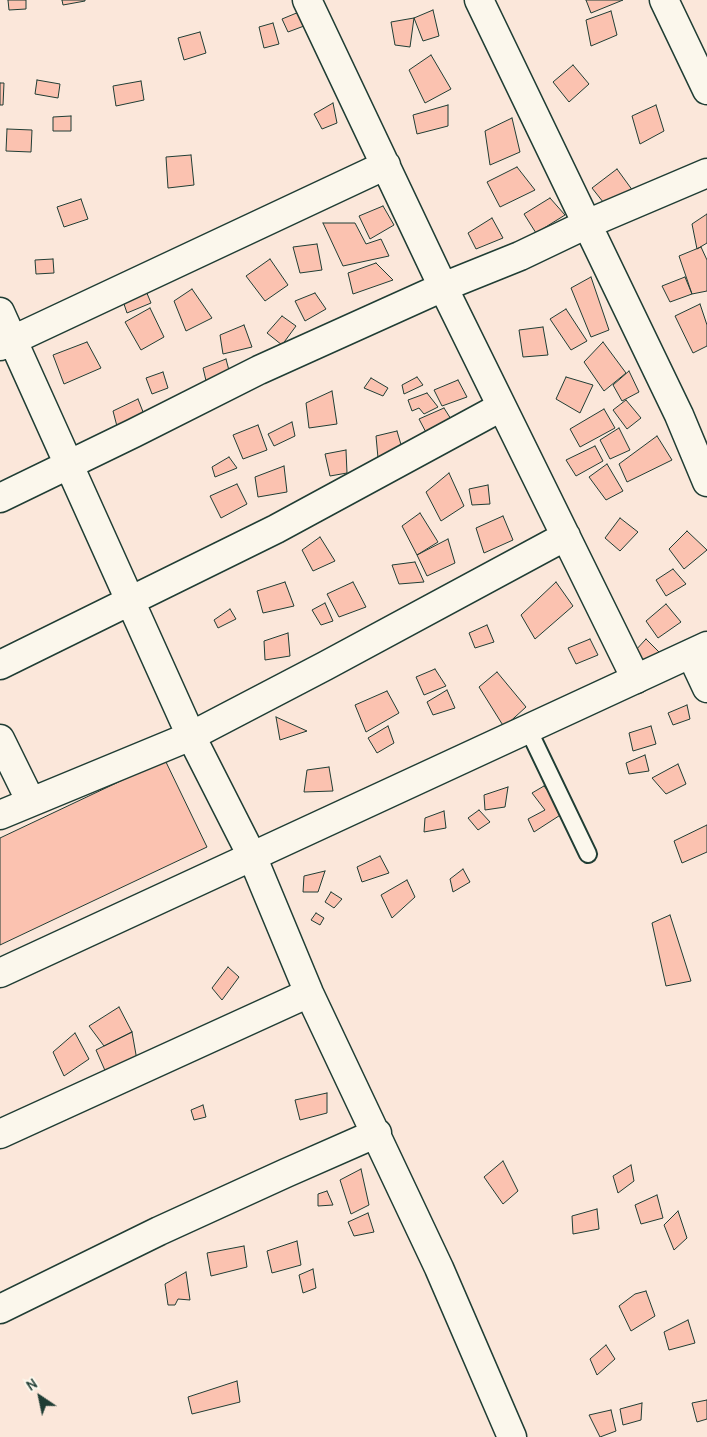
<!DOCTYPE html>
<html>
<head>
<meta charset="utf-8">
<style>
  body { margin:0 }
  #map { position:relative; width:707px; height:1437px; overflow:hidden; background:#fbe7da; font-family:Delius,sans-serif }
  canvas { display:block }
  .north { position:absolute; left:15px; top:1372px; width:50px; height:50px; -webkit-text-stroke:4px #fbf7ec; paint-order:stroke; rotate:326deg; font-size:14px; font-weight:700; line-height:20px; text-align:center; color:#1f3d34 }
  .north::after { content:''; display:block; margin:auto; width:18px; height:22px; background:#1f3d34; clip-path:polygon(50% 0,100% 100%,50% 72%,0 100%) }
</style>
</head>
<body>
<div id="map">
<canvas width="707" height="1437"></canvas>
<div class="north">N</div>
</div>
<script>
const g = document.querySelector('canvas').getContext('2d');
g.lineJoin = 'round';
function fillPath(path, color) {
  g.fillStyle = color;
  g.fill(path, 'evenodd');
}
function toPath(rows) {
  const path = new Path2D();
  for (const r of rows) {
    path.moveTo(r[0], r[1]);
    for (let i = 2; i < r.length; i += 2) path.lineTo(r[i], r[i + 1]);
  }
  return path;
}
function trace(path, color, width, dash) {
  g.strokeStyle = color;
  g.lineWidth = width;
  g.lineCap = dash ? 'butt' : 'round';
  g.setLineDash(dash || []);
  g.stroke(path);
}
const building = toPath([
  [8,0,26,0,26,9,9,10,8,0],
  [62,0,85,0,85,1,63,5,62,0],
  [586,0,623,0,591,13,586,0],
  [433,10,439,36,423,41,414,18,433,10],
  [611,11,617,35,591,46,586,20,611,11],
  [299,12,304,26,288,32,282,19,299,12],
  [414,18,410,47,395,45,391,22,414,18],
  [273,23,279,44,264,48,259,27,273,23],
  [200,32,206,53,184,60,178,38,200,32],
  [431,55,451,89,425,103,409,70,431,55],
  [573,65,589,84,569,102,553,82,573,65],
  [37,80,60,84,58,98,35,94,37,80],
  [141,81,144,100,116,106,113,86,141,81],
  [0,83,4,83,3,105,0,105,0,83],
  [333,103,337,123,322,129,314,114,333,103],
  [448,105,448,126,417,134,413,115,448,105],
  [656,105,664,131,640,144,632,116,656,105],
  [71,116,71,131,53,131,53,117,71,116],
  [512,118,520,152,490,165,485,131,512,118],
  [7,129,32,130,31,152,6,151,7,129],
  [191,155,194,185,168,188,166,157,191,155],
  [517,167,535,190,500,207,487,182,517,167],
  [617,169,633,191,607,207,592,188,617,169],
  [550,198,565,215,536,233,524,214,550,198],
  [81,199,88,219,64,227,57,207,81,199],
  [383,206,394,225,370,239,359,216,383,206],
  [707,214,707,243,697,249,692,224,707,214],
  [492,218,503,238,476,249,468,233,492,218],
  [323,223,355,223,366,244,381,239,389,256,343,266,323,223],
  [317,244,322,270,300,273,293,247,317,244],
  [701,247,707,260,707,291,692,294,679,256,701,247],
  [53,259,54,273,36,274,35,260,53,259],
  [270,259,288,285,265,301,246,276,270,259],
  [376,263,393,280,353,294,348,273,376,263],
  [591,277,609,330,591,337,571,288,591,277],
  [685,277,692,294,670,302,662,286,685,277],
  [144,286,151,303,127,313,121,295,144,286],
  [192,289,212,318,186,331,174,301,192,289],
  [315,293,326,309,305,321,295,301,315,293],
  [700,304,707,325,707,346,693,353,675,316,700,304],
  [150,308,164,337,141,350,125,322,150,308],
  [566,309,587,341,571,350,550,319,566,309],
  [282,316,296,326,282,345,267,333,282,316],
  [244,325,252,347,223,354,220,335,244,325],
  [543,327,548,355,523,357,519,330,543,327],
  [87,342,101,368,64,384,53,355,87,342],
  [603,342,626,373,604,391,584,362,603,342],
  [226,359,231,378,207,385,203,368,226,359],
  [629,371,639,392,622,401,613,385,629,371],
  [163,372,168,388,152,394,146,378,163,372],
  [417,377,423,385,404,394,402,385,417,377],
  [566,377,593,385,580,413,556,399,566,377],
  [371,378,388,388,383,396,364,388,371,378],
  [458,380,467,397,442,406,434,390,458,380],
  [332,391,337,424,309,428,306,403,332,391],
  [427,393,438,407,424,414,419,408,412,411,408,400,427,393],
  [138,399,147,422,119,434,113,411,138,399],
  [626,400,641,418,627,429,613,410,626,400],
  [444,408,456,427,430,440,419,419,444,408],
  [604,409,615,428,580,447,570,429,604,409],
  [292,422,295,436,274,446,268,434,292,422],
  [258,425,267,450,243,459,233,435,258,425],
  [619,428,630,450,610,459,600,440,619,428],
  [397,431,402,448,378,458,376,436,397,431],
  [657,436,672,460,627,482,619,464,657,436],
  [595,446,603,461,576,476,566,460,595,446],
  [346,450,347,473,330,476,325,454,346,450],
  [229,457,237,468,215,477,212,467,229,457],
  [607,464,623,491,606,500,589,477,607,464],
  [284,466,287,492,258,497,255,477,284,466],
  [449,473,464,506,441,521,426,492,449,473],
  [237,484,247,504,221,518,210,496,237,484],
  [488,485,490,504,472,505,469,489,488,485],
  [420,513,438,542,417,555,402,526,420,513],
  [503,516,513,540,484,553,476,528,503,516],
  [620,518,638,532,620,551,605,538,620,518],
  [687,531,707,550,684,569,669,549,687,531],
  [320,537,335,561,313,571,302,550,320,537],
  [448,539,455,563,427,576,417,555,448,539],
  [415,562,424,582,399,584,392,565,415,562],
  [673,569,686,584,666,596,656,580,673,569],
  [285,582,294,606,263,613,257,591,285,582],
  [353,582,366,607,339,617,327,594,353,582],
  [556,582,573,606,535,639,521,615,556,582],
  [325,603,333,621,321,625,312,610,325,603],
  [666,604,681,622,658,638,646,621,666,604],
  [230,609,236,619,218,628,214,620,230,609],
  [487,625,494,642,475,648,469,633,487,625],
  [288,633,290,656,265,660,264,641,288,633],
  [590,639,598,655,576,664,568,648,590,639],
  [646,639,661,654,647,662,634,652,646,639],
  [435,669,446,686,424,695,416,677,435,669],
  [497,672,526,707,504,727,479,687,497,672],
  [447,690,455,708,433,715,427,702,447,690],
  [387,691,399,713,366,732,355,705,387,691],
  [687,705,690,719,673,725,668,713,687,705],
  [276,717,307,731,280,740,276,717],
  [388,726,394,743,377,753,368,738,388,726],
  [651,726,656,744,633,751,629,733,651,726],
  [645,755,649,771,629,774,626,763,645,755],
  [165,760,207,847,0,945,0,838,165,760],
  [678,764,686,784,666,794,652,778,678,764],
  [329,767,333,791,304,792,307,770,329,767],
  [544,786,565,812,534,832,528,819,545,810,532,793,544,786],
  [508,787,505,807,485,810,484,795,508,787],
  [479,810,490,822,478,830,468,818,479,810],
  [444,811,446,828,424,832,425,818,444,811],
  [707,825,707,852,682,863,674,841,707,825],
  [380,856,389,873,362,882,357,867,380,856],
  [463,869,470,882,453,892,450,879,463,869],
  [325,871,318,892,303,892,304,876,325,871],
  [407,880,415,897,392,918,381,895,407,880],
  [331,892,342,899,334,908,325,902,331,892],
  [316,913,324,918,320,925,311,920,316,913],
  [670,915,691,981,666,986,652,923,670,915],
  [228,967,239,977,222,1000,212,988,228,967],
  [119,1007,132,1032,104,1046,89,1026,119,1007],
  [132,1032,138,1066,107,1075,96,1050,132,1032],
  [75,1033,89,1059,64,1076,53,1052,75,1033],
  [327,1093,327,1113,300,1120,295,1100,327,1093],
  [203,1105,206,1117,194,1120,191,1110,203,1105],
  [503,1161,518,1191,503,1204,484,1177,503,1161],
  [631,1165,634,1181,618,1193,613,1176,631,1165],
  [361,1169,369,1205,351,1214,340,1180,361,1169],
  [327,1191,333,1205,318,1206,318,1194,327,1191],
  [657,1195,663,1218,641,1224,635,1205,657,1195],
  [597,1209,599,1229,573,1234,572,1216,597,1209],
  [678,1211,687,1238,674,1250,664,1225,678,1211],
  [368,1213,374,1232,354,1236,348,1222,368,1213],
  [297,1241,301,1265,272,1273,267,1251,297,1241],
  [244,1246,247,1267,211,1276,207,1253,244,1246],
  [313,1269,316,1288,303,1293,299,1275,313,1269],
  [186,1272,190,1300,178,1299,175,1305,168,1305,165,1284,186,1272],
  [646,1291,655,1316,631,1331,619,1306,635,1294,646,1291],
  [688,1320,695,1343,669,1350,664,1332,688,1320],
  [606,1345,615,1359,597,1375,590,1359,606,1345],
  [237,1381,240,1402,192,1414,188,1397,237,1381],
  [707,1400,707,1419,697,1422,692,1403,707,1400],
  [642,1403,641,1420,623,1425,620,1409,642,1403],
  [611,1410,616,1431,600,1437,589,1415,611,1410]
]);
fillPath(building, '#fbc2b0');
trace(building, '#1f3d34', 1);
const service = toPath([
  [528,729,588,854]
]);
const minor = toPath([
  [307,0,443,287,636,679],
  [479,0,679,415,707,482],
  [664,0,707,90],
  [0,312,191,736,252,856,309,993,439,1268,512,1437],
  [0,346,386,165],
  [0,498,134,433,259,370,443,287,520,256,587,224,707,173],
  [691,654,707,688],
  [0,665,276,529,501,407],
  [0,739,31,802],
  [0,815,191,736,325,666,566,536],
  [0,1134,309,993],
  [0,1309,159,1231,286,1173,377,1133]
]);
const tertiary = toPath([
  [0,973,707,646]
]);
trace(service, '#1f3d34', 20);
trace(minor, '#1f3d34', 31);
trace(tertiary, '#1f3d34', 31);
trace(service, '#fbf7ec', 16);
trace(minor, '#fbf7ec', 28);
trace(tertiary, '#fbf7ec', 28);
</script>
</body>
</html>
